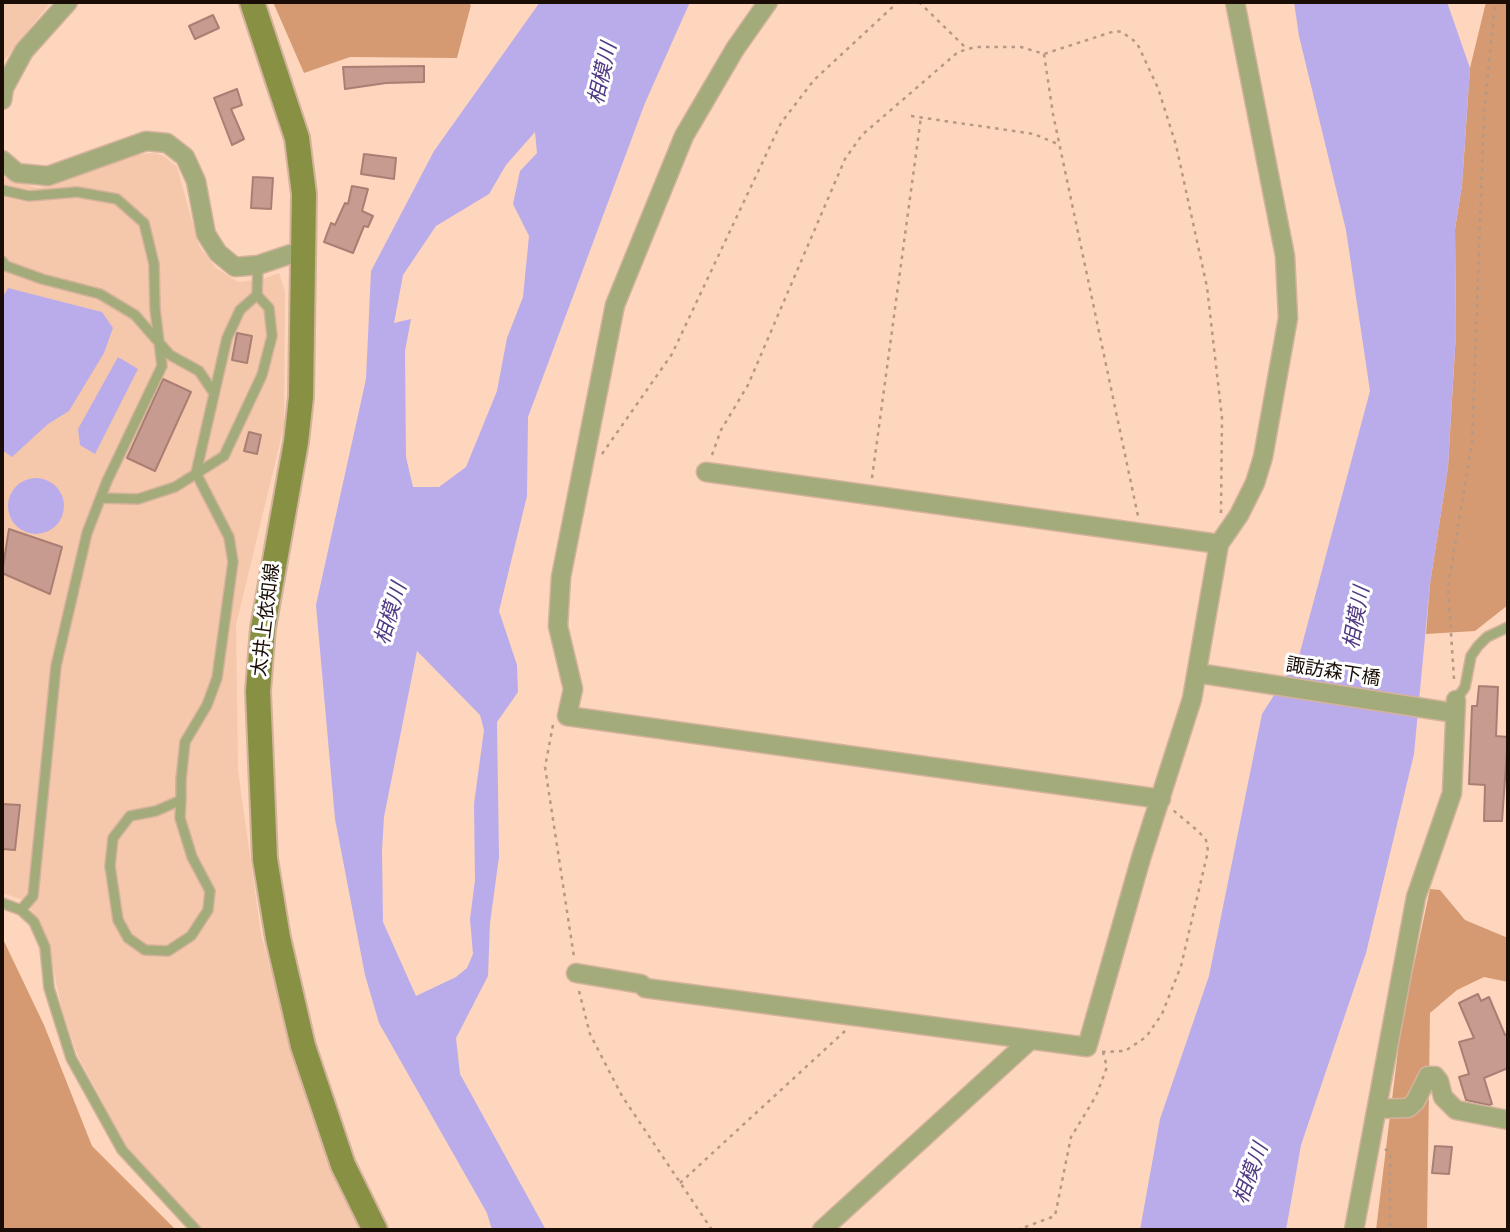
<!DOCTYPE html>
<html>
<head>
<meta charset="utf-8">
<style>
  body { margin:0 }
  #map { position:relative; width:1510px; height:1232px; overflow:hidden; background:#fdd6bd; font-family:"Titillium Web",sans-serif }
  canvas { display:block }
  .frame { position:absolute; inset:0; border:4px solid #1a0d05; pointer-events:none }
</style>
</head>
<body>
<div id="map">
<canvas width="1510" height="1232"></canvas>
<div class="frame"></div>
</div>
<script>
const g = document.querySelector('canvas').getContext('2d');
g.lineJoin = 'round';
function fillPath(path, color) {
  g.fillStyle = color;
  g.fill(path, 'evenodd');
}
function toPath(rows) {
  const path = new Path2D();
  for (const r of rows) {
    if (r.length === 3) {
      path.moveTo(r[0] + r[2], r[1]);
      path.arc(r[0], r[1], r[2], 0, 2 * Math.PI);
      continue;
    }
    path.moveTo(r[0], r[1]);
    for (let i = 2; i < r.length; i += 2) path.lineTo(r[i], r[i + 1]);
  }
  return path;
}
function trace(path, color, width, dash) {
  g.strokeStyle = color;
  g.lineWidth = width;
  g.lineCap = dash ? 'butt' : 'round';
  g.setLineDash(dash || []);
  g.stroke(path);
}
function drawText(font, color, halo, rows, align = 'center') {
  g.font = font + ' "Titillium Web","Noto Sans JP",sans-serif';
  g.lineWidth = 6;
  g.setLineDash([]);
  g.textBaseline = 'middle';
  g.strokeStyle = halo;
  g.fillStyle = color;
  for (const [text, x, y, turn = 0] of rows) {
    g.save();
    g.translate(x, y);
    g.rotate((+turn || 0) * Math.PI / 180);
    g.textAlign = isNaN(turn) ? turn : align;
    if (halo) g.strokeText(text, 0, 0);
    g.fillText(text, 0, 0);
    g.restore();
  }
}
fillPath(toPath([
  [2,2,51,2,2,63],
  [155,153,164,156,177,167,199,246,216,268,238,282,263,279,279,273,285,292,284,426,236,625,238,771,261,934,310,1112,360,1230,202,1230,128,1149,78,1056,62,1010,48,943,35,915,24,900,2,893,2,177,38,188,132,155]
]), '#f5c8ab');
fillPath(toPath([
  [273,2,465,2,471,5,457,58,350,57,304,73],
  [1486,2,1508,2,1508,605,1475,631,1426,634,1430,584,1448,467,1456,332,1455,229,1462,185,1470,68],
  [1430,889,1440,890,1465,920,1508,938,1508,982,1484,977,1457,990,1430,1013,1427,1230,1376,1230,1401,1026],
  [2,937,44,1025,92,1146,176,1230,2,1230]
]), '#d59a72');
fillPath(toPath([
  [540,2,690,2,645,103,528,417,527,496,499,611,517,665,518,692,497,722,499,857,490,923,488,976,456,1038,460,1074,546,1230,492,1230,487,1213,379,1023,365,975,335,819,316,605,366,379,371,271,434,151],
  [535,132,537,153,520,171,513,204,529,236,523,297,507,338,497,391,466,467,439,487,413,487,406,457,405,351,411,319,394,323,403,275,436,226,489,194,506,165],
  [417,651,480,715,484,730,474,804,475,880,470,919,473,954,467,968,456,977,416,996,383,922,382,850,384,817],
  [1294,2,1447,2,1470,68,1462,185,1455,229,1456,332,1448,467,1430,584,1414,754,1366,953,1301,1145,1286,1230,1140,1230,1160,1119,1209,976,1262,714,1299,656,1370,391,1346,230,1299,36],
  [8,288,102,312,113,328,104,353,69,411,48,424,12,457,2,450,2,298],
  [118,357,138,369,95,454,80,445,78,429],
  [36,506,28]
]), '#baaceb');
const building = toPath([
  [213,15,219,28,195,39,189,26,213,15],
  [424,66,424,82,386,83,345,89,343,67,424,66],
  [237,89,242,105,231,109,244,139,232,145,214,98,237,89],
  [364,154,396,158,394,179,361,174,364,154],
  [253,177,273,178,271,209,251,208,253,177],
  [352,186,368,189,362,211,373,216,368,227,364,226,353,253,324,242,331,223,335,225,345,203,348,204,352,186],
  [237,333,252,336,247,363,232,360,237,333],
  [163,379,191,392,155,471,127,458,163,379],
  [249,432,261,435,257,454,244,451,249,432],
  [9,529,62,547,50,594,2,573,9,529],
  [1479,686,1498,687,1496,736,1508,737,1502,821,1484,821,1485,785,1469,784,1472,706,1477,706,1479,686],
  [2,804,20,805,15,850,2,849,2,804],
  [1478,994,1481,1001,1489,997,1505,1035,1508,1033,1508,1068,1484,1078,1492,1104,1489,1105,1466,1100,1459,1077,1469,1074,1459,1042,1474,1038,1459,1003,1478,994],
  [1435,1146,1452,1147,1449,1174,1432,1173,1435,1146]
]);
fillPath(building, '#c79b90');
trace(building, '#a97f74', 2);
const service = toPath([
  [2,190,29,196,77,192,117,199,144,223,154,264,155,309,162,366,107,481,87,533,56,666,33,896,21,910],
  [2,261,6,266,42,279,100,294,135,315,170,355,199,371,214,393],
  [101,498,138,499,175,487,224,456,262,375,272,336,269,308,257,295],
  [1456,700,1465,687,1471,656,1478,646,1487,637,1508,627],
  [181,800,156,811,130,816,113,838,110,866,118,920,128,938,145,950,168,951,191,936,208,910,210,891,192,857,180,818,181,800,181,780,185,742,207,705,217,678,233,562,229,537,196,473,227,338,240,310,257,295,258,265],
  [2,903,21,910,34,922,45,947,49,988,71,1058,122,1150,196,1230]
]);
const minor = toPath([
  [768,2,735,49,684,136,615,305,561,577,558,626,573,689,567,716,1161,799],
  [2,100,4,88,24,51,68,2],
  [2,160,17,173,48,176,146,141,167,143,185,157,196,181,206,234,218,253,235,267,258,265,291,254,304,255],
  [706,472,1219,544],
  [1197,673,1455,713],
  [576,973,641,984,645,988,1087,1047,1141,858,1192,699,1219,544,1239,515,1255,483,1263,457,1288,318,1285,256,1235,2],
  [1377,1109,1408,1108,1415,1102,1428,1076,1435,1076,1439,1081,1443,1097,1456,1110,1508,1120],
  [822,1230,1030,1040],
  [1354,1230,1416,897,1452,793,1456,700]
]);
const secondary = toPath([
  [252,2,297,138,304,194,301,397,296,442,263,628,258,691,265,859,278,938,303,1046,343,1165,375,1230]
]);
trace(service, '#d4b29c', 12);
trace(minor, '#d4b29c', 21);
trace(secondary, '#d4b29c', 28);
trace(toPath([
  [919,2,966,48],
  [1044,54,1053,114,1138,516],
  [911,116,1034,134,1060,145],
  [602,454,672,354,781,123,814,80,898,2],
  [712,455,721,430,748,385,845,159,862,135,958,52,975,47,1021,47,1044,54,1115,31,1122,32,1137,43,1158,88,1176,145,1207,287,1222,418,1221,513],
  [872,478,921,117],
  [1454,679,1448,587,1472,442,1484,114,1495,2],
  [553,725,545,767,574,957],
  [579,991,590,1034,622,1096,712,1230],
  [1102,1052,1125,1051,1146,1037,1162,1014,1181,966,1208,851,1206,840,1199,832,1173,810],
  [1385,1149,1390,1153,1390,1230],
  [680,1183,845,1031],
  [1017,1230,1055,1216,1071,1137,1096,1096,1107,1067,1103,1052]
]), '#b69884', 2.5, [3.5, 5]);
trace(service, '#a3ab7a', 9);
trace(minor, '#a3ab7a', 18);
trace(secondary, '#879043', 24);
drawText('19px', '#1a0d05', '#fff', [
  ["太井上依知線",267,620,-83],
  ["諏訪森下橋",1333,673,9]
]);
drawText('italic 21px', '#513984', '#fff', [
  ["相模川",604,74,-77],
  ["相模川",392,614,-73],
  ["相模川",1358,618,-80],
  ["相模川",1252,1174,-70]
]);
</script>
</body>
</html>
